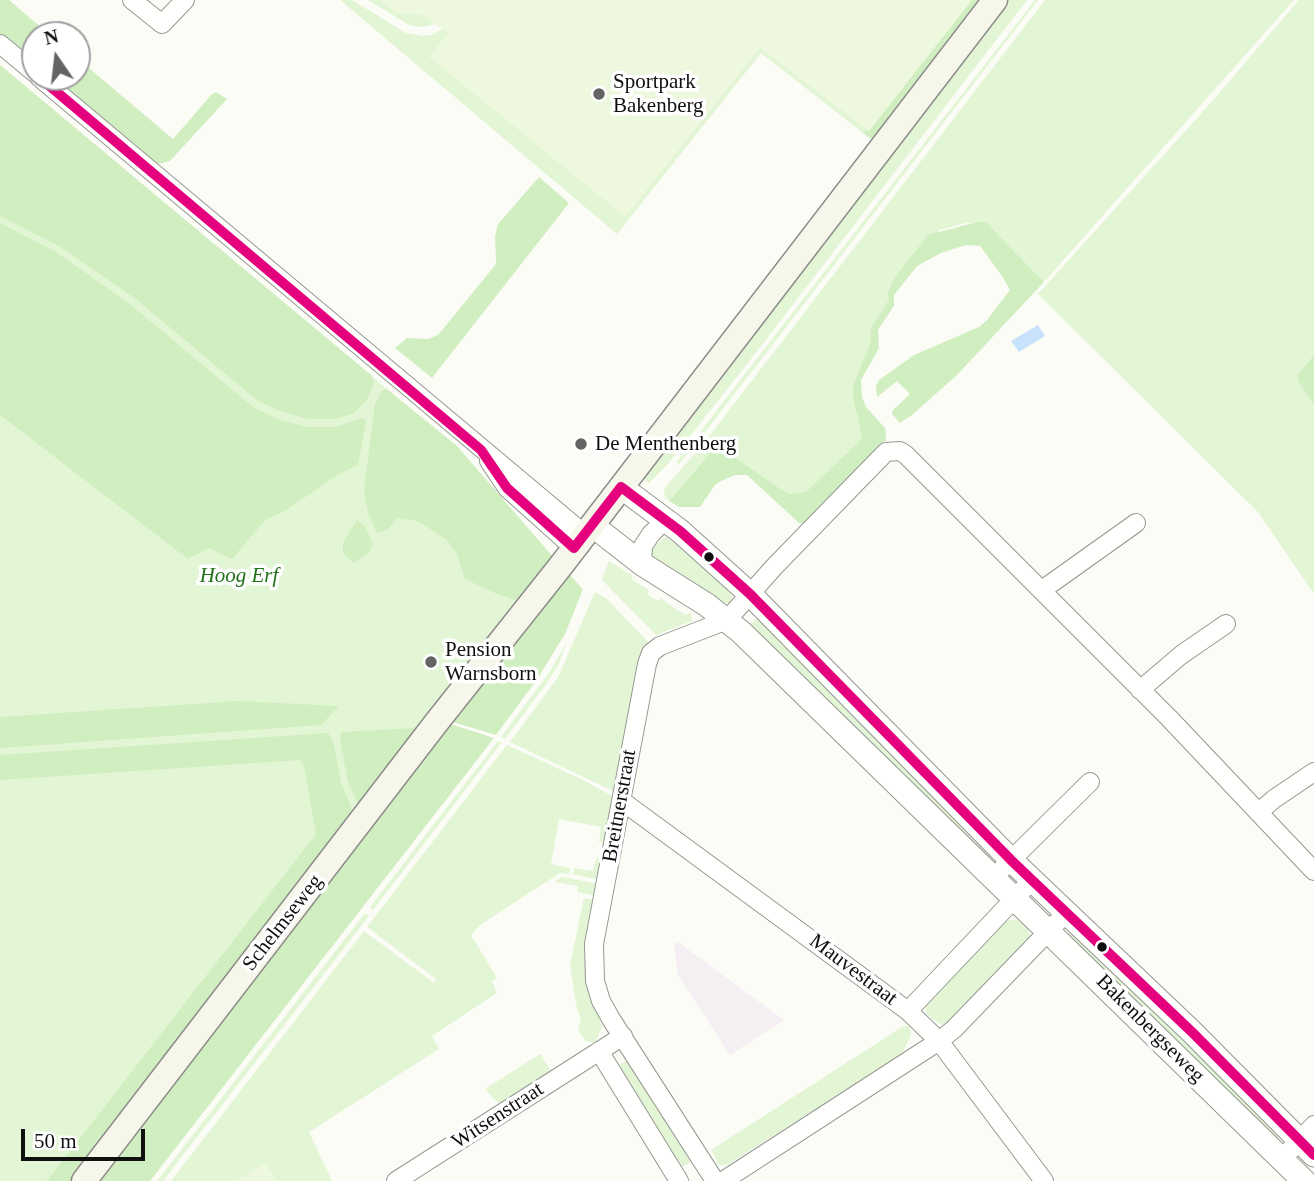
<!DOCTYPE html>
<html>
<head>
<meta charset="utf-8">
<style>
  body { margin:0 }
  #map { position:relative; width:1314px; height:1181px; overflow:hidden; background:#fcfcf7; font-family:Georgia,serif }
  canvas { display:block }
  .north { position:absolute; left:21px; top:21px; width:70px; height:70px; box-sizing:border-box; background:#fff; border:2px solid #9f9f9f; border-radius:50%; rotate:346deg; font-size:19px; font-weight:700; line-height:28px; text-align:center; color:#101010 }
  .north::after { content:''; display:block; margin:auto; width:24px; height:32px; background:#636361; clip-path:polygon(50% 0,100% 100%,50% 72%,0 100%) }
  .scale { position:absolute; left:21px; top:1129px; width:124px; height:32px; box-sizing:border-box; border:4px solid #101010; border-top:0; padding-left:9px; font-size:21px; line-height:24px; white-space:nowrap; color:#101010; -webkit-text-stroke:5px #fff; paint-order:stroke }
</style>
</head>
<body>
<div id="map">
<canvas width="1314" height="1181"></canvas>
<div class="north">N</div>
<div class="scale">50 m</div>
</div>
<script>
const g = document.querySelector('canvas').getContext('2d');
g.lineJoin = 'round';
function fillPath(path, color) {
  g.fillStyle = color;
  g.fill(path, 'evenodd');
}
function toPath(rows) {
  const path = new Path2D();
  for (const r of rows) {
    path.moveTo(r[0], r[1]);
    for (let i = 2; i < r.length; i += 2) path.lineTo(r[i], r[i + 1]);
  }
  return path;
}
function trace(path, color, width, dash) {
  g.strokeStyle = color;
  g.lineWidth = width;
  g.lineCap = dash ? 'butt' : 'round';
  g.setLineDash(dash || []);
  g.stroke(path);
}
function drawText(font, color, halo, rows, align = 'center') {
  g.font = font + ' Georgia,serif';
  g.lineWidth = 7;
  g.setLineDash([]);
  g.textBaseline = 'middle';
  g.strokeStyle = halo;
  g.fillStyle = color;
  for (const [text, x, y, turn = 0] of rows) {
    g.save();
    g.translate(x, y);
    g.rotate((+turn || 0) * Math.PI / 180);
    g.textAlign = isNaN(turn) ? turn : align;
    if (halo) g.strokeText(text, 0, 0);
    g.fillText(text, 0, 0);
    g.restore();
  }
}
fillPath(toPath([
  [678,942,784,1020,730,1055,678,975,674,944]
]), '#f5eff3');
fillPath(toPath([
  [340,0,352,0,406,33,422,36,431,35,444,28,701,0,900,85,863,133,761,53,617,234],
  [368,0,414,0,435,24,422,27,409,25],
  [1005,0,1027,0,758,350,668,464,648,484,644,477],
  [1035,0,1038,0,814,291,702,436,679,464,676,463],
  [1045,0,1294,0,1044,282,986,222,965,223,940,230,893,280,889,299,871,328,870,344,853,385,857,418,863,439,806,492,792,494,785,492,717,445,669,501,665,497,664,489,707,439],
  [1299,0,1314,0,1314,355,1298,374,1298,381,1314,405,1314,594,1258,512,1038,294,1207,107],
  [0,65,387,389,554,558,74,1181,0,1181],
  [667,537,728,587,732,598,729,603,720,603,652,560,650,555,653,549,663,538],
  [609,561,633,576,631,579,649,590,647,594,658,601,660,598,685,615,690,612,692,621,656,635,603,581,602,578],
  [595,592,606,598,648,642,615,792,510,742,558,677],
  [756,619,761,620,994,850,990,857,986,858,752,633,750,625],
  [566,644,559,664,546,684,505,739,501,737,549,673],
  [498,741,502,742,373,910,370,907],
  [507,745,581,779,614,797,606,843,599,842,601,827,559,819,551,864,570,868,569,874,560,873,480,925,471,935,497,978,492,981,497,993,432,1036,439,1049,309,1132,332,1181,171,1181,364,931,434,983,436,979,367,927],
  [597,857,603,859,599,880,573,874,574,868,593,871],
  [562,877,598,884,596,896,577,892,578,886,555,882],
  [584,898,595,900,585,961,586,976,602,1027,595,1043,585,1041,578,1029,581,1019,577,1009,570,965],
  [365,913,369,916,163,1181,157,1181],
  [1017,919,1028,929,1031,940,950,1023,942,1025,932,1019,926,1012,926,1002,1003,922],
  [1078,932,1281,1137,1275,1140,1066,940,1067,933],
  [909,1026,911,1035,903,1052,887,1063,882,1071,876,1070,825,1103,817,1111,812,1111,727,1165,719,1165,711,1150,902,1027],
  [540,1054,552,1072,500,1105,485,1089],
  [630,1058,694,1160,682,1167,619,1065]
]), '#e2f5d4');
fillPath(toPath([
  [0,0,9,0,50,35,35,35,35,63,0,34],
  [968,0,987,0,875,142,863,133],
  [77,58,173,139,212,94,216,92,227,99,170,161,158,164,53,77,77,77],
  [0,65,371,375,374,384,367,400,354,413,336,419,309,419,282,412,258,401,136,299,59,246,0,216],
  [539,177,569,203,432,378,395,348,407,338,429,339,439,334,496,264,495,236,498,224],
  [977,222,986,222,1044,282,957,375,912,415,900,423,892,414,893,410,909,395,909,393,897,381,877,397,876,386,879,380,914,355,979,327,987,320,1010,290,1002,276,980,246,966,245,941,253,917,266,894,295,894,306,878,330,879,348,861,380,862,397,866,407,885,428,886,440,805,524,799,523,747,475,735,475,721,481,715,485,700,507,679,507,669,501,717,445,785,492,792,494,806,492,862,439,853,397,853,385,870,344,871,328,889,299,888,293,893,280,928,235],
  [0,223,56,252,131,305,253,407,280,420,308,427,336,427,362,418,366,421,358,465,339,474,283,512,265,520,232,559,209,548,188,559,0,415],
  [1314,355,1314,405,1298,381,1298,374],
  [387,389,457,446,554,558,522,602,497,594,465,579,457,554,447,540,418,521,398,518,387,530,377,533,368,513,364,491,375,404,382,391],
  [357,520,365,527,373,544,369,553,353,563,343,553,343,543],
  [568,573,583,589,565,634,538,678,496,735,449,721],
  [239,701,339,706,321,725,0,748,0,717],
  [446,725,454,725,494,738,150,1181,94,1181],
  [414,728,419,729,361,811,348,782,340,739,341,732],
  [328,733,333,741,341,783,356,818,74,1181,47,1181,316,834,304,766,300,760,0,780,0,755]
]), '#d1eec1');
fillPath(toPath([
  [380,0,972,0,869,131,760,48,625,217,429,57,448,33,422,15,397,13],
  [265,1162,277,1181,236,1181]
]), '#edf8df');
fillPath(toPath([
  [1038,325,1045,336,1019,352,1011,341]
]), '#c8e2fb');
const minor = toPath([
  [132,0,162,24,185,0],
  [0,44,35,73],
  [39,77,584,534],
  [489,461,507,488,574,548],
  [642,564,643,546,651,534,660,525,669,524],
  [1042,590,1136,523],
  [1140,690,1181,655,1226,624],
  [622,801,908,1011,939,1041,1044,1181],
  [1260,811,1274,799,1314,772],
  [1003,868,1090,782],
  [908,1011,1032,880],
  [599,1051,679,1181],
  [1282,1159,1314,1125],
  [396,1181,623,1036],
  [715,1181,611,1019,601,1001,595,981,594,944,647,664,651,653,660,646,727,620,774,567,886,452,900,451,906,455,1169,718,1314,871],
  [723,1181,939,1041,954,1029,1067,912]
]);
const tertiary = toPath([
  [621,487,680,531,750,594,1011,860,1191,1031,1314,1155],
  [592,525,642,564,707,605,741,632,1304,1181]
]);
const secondary = toPath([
  [84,1181,436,723,563,563,995,0]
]);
trace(minor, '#969694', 20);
trace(tertiary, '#969694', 25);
trace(secondary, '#8d8d8b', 27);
trace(minor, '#fffffe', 18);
trace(tertiary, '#fffffe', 23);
trace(secondary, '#f6f6eb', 24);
trace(toPath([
  [39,77,481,450,507,488,574,548,621,487,680,531,750,594,1011,860,1191,1031,1314,1155]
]), '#e5007d', 10);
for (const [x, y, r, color] of [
  [599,94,7,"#636361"],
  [581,444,7,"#636361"],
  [709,557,6,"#101010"],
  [431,662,7,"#636361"],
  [1102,947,6,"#101010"]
]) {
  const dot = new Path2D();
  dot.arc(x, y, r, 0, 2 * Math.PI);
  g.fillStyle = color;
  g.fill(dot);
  trace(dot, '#fff', 2.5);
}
drawText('21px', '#101010', '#fff', [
  ["Sportpark",613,82],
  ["Bakenberg",613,106],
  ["De Menthenberg",595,444],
  ["Pension",445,650],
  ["Warnsborn",445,674]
], 'left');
drawText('italic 21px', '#1f7118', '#fff', [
  ["Hoog Erf",239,576]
]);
drawText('21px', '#101010', '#fff', [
  ["Breitnerstraat",620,806,-80],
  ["Schelmseweg",283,923,-52],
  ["Mauvestraat",853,970,37],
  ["Bakenbergseweg",1150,1029,45],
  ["Witsenstraat",498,1116,-33]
]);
</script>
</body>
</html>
